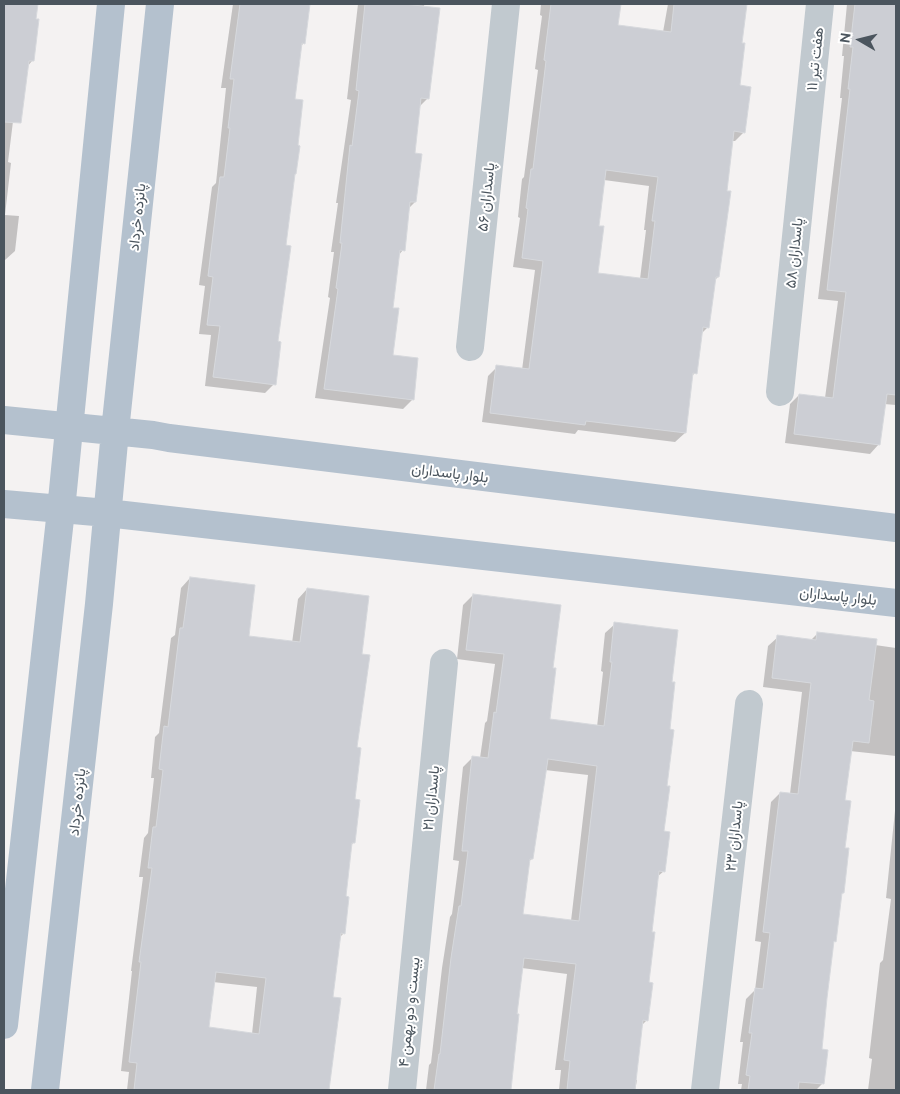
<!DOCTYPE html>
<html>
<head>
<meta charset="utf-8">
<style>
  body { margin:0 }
  #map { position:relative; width:900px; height:1094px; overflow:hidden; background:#f4f2f2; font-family:Ubuntu,sans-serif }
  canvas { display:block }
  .frame { position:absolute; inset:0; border:5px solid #4b555e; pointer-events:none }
  .north { position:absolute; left:835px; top:15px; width:50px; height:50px; -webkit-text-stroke:4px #fff; paint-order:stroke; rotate:278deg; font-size:14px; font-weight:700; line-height:20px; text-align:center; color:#4b555e }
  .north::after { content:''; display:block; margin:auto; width:18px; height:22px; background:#4b555e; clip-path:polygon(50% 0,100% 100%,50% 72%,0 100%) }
</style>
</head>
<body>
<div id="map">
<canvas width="900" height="1094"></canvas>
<div class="frame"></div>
<div class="north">N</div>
</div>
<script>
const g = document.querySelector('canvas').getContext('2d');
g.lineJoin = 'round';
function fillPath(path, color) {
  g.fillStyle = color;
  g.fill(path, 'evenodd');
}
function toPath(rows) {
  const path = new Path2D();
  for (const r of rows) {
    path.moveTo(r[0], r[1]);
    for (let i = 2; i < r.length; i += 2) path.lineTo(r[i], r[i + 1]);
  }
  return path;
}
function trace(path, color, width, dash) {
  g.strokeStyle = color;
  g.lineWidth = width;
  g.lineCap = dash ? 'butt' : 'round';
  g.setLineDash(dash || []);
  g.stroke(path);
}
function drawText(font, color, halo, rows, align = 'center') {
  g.font = font + ' Ubuntu,Vazirmatn,sans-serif';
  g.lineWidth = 4;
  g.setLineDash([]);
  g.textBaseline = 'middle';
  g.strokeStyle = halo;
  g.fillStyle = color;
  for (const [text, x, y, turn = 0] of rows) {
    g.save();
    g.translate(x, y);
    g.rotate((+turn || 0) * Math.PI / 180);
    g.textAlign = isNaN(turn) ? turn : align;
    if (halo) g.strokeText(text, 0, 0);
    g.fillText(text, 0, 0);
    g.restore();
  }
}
fillPath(toPath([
  [4,4,36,4,32,61,27,67,15,105,8,162,11,163,5,215,19,216,15,251,5,260,4,260],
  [233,4,309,4,304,43,300,47,294,100,293,175,284,246,274,384,265,393,205,386,211,335,199,334,205,286,199,285,212,187,216,183,226,88,221,88],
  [358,4,424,4,428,98,419,107,413,154,415,202,408,209,403,250,398,256,392,309,391,356,412,400,403,409,315,398,330,298,328,297,334,252,331,252,338,203,336,203,351,100,347,99],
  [541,4,619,4,617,26,663,32,668,4,745,4,741,44,739,86,744,132,735,141,732,141,718,277,714,281,708,327,700,335,695,373,691,377,685,433,675,442,578,430,575,434,482,422,488,376,497,367,522,370,535,270,513,267,520,218,518,217,522,179,524,177,538,70,535,69,542,16,540,15],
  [604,180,649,186,644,230,646,230,640,279,597,274,598,227],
  [847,4,896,4,896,405,884,404,879,444,870,454,785,443,790,404,799,395,825,398,838,301,818,299,842,98,840,98,844,56,842,56],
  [190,578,247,637,292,643,298,599,307,589,361,655,353,801,353,843,351,846,344,897,344,933,339,938,331,998,339,999,329,1090,127,1090,129,1072,121,1071,132,971,131,971,143,877,139,877,144,838,148,833,154,778,151,778,155,737,159,733,171,638,175,635,181,588],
  [213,982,257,987,252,1034,207,1028],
  [473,595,552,669,548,721,597,727,603,672,601,671,605,633,615,624,671,683,663,832,664,871,657,877,650,933,647,1020,641,1026,635,1080,637,1080,635,1090,559,1090,561,1070,555,1070,567,974,522,968,509,1090,426,1090,429,1065,431,1063,442,968,450,917,452,914,459,861,453,860,463,767,472,758,480,758,485,723,487,721,495,664,457,659,463,605],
  [545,770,588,775,571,921,522,915,529,861,532,859],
  [818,633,875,645,896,648,896,756,850,751,844,801,843,893,840,895,826,998,821,1050,826,1051,822,1084,816,1090,741,1090,742,1084,738,1084,743,1042,740,1042,746,999,755,990,761,942,755,941,771,802,780,793,790,794,802,692,763,687,768,646,778,637,810,641],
  [896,801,896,1090,868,1090,872,1059,869,1058,880,963,883,960,891,899,886,898]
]), '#0003');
const building = toPath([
  [4,4,38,4,36,19,39,19,34,61,29,61,21,123,4,122,4,4],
  [240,4,310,4,305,44,302,43,295,99,303,100,298,145,300,146,296,174,295,174,286,245,291,246,278,341,281,342,276,385,213,377,220,326,207,325,213,277,208,276,220,177,224,177,230,128,228,128,234,79,230,79,240,4],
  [365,4,404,4,440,8,429,99,421,98,415,153,422,154,416,202,410,202,405,251,400,250,393,308,399,308,393,355,418,358,414,400,324,389,338,289,336,288,342,243,340,243,350,145,352,146,359,91,356,90,365,4],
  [551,4,621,4,618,25,671,32,674,4,747,4,742,43,745,43,740,85,751,87,745,133,734,131,727,191,731,191,719,277,716,277,709,328,703,327,697,374,693,373,686,433,586,421,585,425,490,413,496,365,529,369,543,261,522,258,528,209,526,208,531,169,533,169,546,61,544,60,551,4],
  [606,170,658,177,652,221,655,221,648,279,598,273,604,226,599,226,606,170],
  [855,4,896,4,896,395,887,394,880,445,794,434,799,394,833,398,846,292,827,290,850,89,848,89,853,47,850,47,855,4],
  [190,577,255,585,249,636,300,642,307,588,369,596,362,654,370,655,357,747,361,748,355,799,360,800,355,843,352,843,346,896,349,897,345,934,341,933,333,997,341,998,329,1090,134,1090,137,1063,129,1062,141,962,139,962,152,868,148,868,153,827,156,827,163,770,159,769,164,726,168,727,180,628,183,628,190,577],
  [216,972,266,978,259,1034,209,1027,216,972],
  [473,594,561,605,553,668,556,668,550,719,604,726,612,662,610,662,614,622,678,630,672,682,675,682,670,729,674,730,667,786,670,786,664,831,670,832,665,872,659,871,652,932,655,932,649,982,653,983,648,1021,643,1020,635,1090,567,1090,570,1061,564,1060,576,964,524,958,517,1014,519,1014,511,1090,434,1090,439,1054,440,1054,451,958,459,906,461,906,468,851,462,851,472,756,488,758,494,712,496,713,504,654,466,650,473,594],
  [548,759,597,766,579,921,523,914,530,859,533,859,548,759],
  [817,632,877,639,869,700,874,701,869,743,853,741,845,800,851,801,845,848,849,848,844,893,842,893,836,942,834,941,827,998,822,1049,828,1050,824,1084,799,1082,798,1090,748,1090,750,1076,746,1075,752,1033,749,1033,755,988,763,989,770,933,763,932,780,792,798,794,811,683,772,678,777,635,816,640,817,632]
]);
fillPath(building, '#ccced4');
trace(building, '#d6d8dc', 1);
trace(toPath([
  [470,347,506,4],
  [780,392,820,4],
  [402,1090,444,663],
  [705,1090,749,704]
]), '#c1c9cf', 28);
trace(toPath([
  [4,420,153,435,169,438,896,528],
  [4,504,107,513,896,603],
  [4,1025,61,510,111,4],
  [45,1090,99,604,115,431,160,4]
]), '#b4c1ce', 28);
drawText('15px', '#4b555e', '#fff', [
  ["هفت تیر ۱۱",815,59,-84],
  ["پاسداران ۵۶",486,197,-84],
  ["پانزده خرداد",137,217,-84],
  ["پاسداران ۵۸",794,253,-84],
  ["بلوار پاسداران",450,473,7],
  ["بلوار پاسداران",838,596,6],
  ["پاسداران ۲۱",431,798,-84],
  ["پانزده خرداد",77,802,-84],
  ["پاسداران ۲۳",734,836,-84],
  ["بیست و دو بهمن ۴",409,1012,-84]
]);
</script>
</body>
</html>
